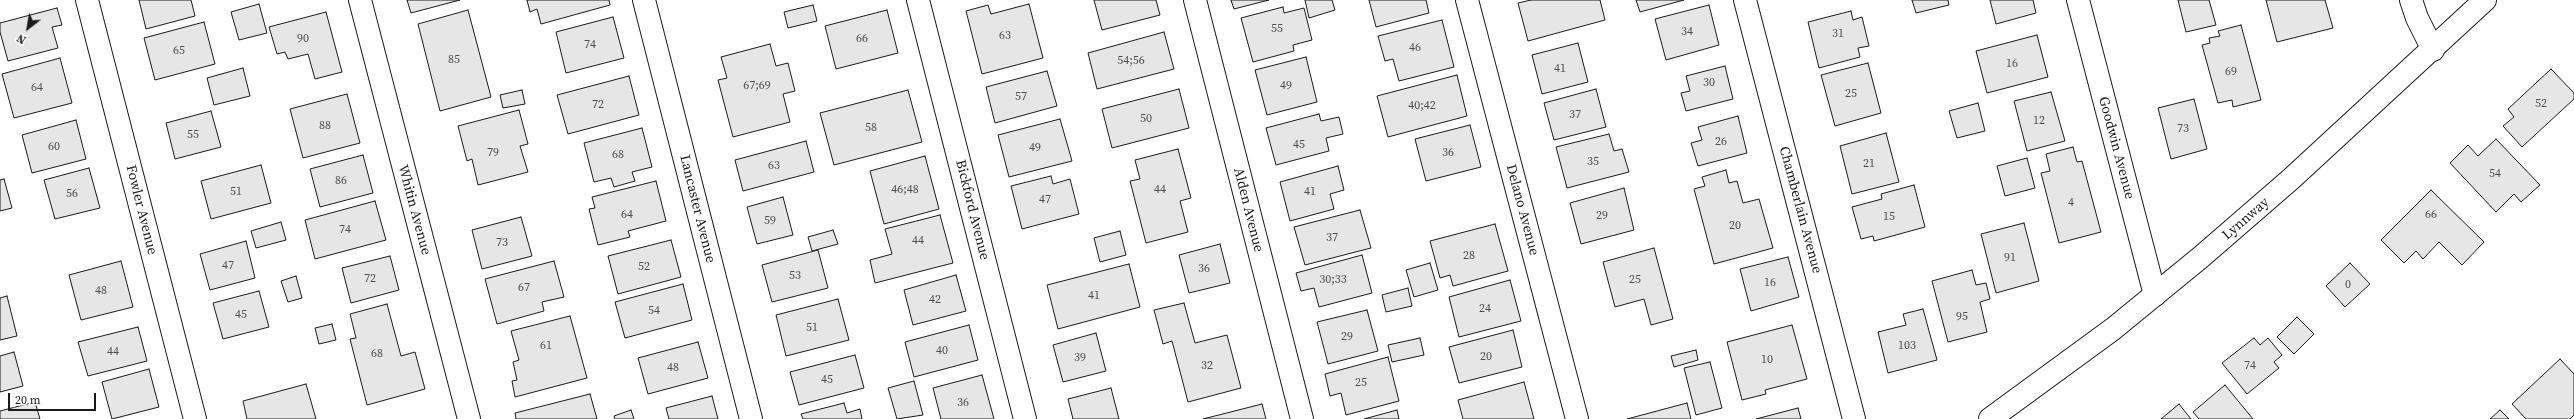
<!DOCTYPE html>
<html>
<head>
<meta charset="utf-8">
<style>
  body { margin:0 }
  #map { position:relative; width:2574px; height:419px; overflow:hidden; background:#fff; font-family:"Source Serif 4",serif }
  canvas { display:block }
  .north { position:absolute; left:8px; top:8px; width:40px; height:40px; -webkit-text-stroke:3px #fff; paint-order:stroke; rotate:211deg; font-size:11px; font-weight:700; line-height:16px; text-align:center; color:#1a1a1a }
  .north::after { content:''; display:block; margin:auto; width:14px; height:18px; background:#1a1a1a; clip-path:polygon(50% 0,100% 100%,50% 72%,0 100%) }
  .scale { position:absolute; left:8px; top:393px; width:88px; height:18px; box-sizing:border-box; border:2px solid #1a1a1a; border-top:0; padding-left:5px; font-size:12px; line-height:14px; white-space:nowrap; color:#1a1a1a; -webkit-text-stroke:3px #fff; paint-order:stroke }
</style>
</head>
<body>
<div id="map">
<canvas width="2574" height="419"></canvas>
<div class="north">N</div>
<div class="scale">20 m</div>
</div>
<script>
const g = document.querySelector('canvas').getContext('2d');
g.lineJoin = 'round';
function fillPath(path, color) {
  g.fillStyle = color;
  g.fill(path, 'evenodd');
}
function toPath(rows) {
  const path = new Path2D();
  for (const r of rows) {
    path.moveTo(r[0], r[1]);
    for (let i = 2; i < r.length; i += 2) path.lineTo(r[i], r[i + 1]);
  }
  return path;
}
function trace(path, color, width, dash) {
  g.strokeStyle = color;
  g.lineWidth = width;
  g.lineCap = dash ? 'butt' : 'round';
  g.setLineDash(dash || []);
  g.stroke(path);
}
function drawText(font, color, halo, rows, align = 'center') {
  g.font = font + ' "Source Serif 4",serif';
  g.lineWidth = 3;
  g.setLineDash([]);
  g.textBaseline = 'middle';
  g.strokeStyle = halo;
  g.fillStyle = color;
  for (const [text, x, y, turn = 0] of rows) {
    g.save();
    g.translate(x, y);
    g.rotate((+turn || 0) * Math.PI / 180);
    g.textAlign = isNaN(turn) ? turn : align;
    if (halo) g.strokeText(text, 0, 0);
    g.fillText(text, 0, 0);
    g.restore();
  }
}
const building = toPath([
  [139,0,191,0,195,16,146,29,139,0],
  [407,0,460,0,411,13,407,0],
  [527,0,609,0,610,5,541,24,537,9,530,12,527,0],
  [1094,0,1156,0,1160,15,1102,30,1094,0],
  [1231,0,1269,0,1234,9,1231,0],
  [1305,0,1332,0,1335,10,1309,18,1305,0],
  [1369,0,1426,0,1429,13,1376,27,1369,0],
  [1531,0,1600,0,1605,20,1528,41,1518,3,1531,0],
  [1636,0,1684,0,1640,12,1636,0],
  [1912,0,1948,0,1949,5,1916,13,1912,0],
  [1990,0,2033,0,2036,13,1996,24,1990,0],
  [2178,0,2209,0,2216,25,2186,32,2178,0],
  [2266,0,2325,0,2333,28,2277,42,2266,0],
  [259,4,267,33,239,40,231,12,259,4],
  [1029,4,1043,58,982,74,966,11,988,5,991,14,1029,4],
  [813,5,817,21,788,28,784,12,813,5],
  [1709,5,1719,45,1666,60,1655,19,1709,5],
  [1283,7,1284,13,1304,8,1312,40,1293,45,1294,51,1253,62,1241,18,1283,7],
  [57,8,62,25,52,27,58,48,8,61,0,32,0,23,57,8],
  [468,10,491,97,440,111,418,24,468,10],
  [887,10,898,53,836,69,825,26,887,10],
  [1851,11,1853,20,1862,17,1869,46,1858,48,1860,57,1819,68,1808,22,1851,11],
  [326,12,342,72,315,79,308,54,288,59,285,52,277,54,269,27,326,12],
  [613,17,624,58,566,73,556,32,613,17],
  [1442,20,1454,67,1399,81,1393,59,1385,61,1378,36,1442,20],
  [204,22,215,64,155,80,144,38,204,22],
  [2241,25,2261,100,2233,107,2232,100,2218,103,2202,45,2210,43,2209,38,2220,36,2218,31,2241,25],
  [1164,32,1174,69,1097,89,1088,53,1164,32],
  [2037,35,2048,77,1987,93,1976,51,2037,35],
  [1578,43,1588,82,1542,94,1532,55,1578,43],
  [770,44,776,66,788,63,795,91,783,94,790,122,733,137,718,80,727,78,721,57,770,44],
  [1306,57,1317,102,1267,115,1255,70,1306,57],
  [60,58,72,103,14,118,2,74,60,58],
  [1868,63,1881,113,1835,126,1821,75,1868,63],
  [1725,66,1733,99,1686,111,1681,93,1690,91,1686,76,1725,66],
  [243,68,250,96,214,105,207,78,243,68],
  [2551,69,2574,93,2574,99,2522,147,2503,126,2514,117,2508,109,2551,69],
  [1047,71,1057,106,995,123,986,87,1047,71],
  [1457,75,1467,116,1388,137,1377,96,1457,75],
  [629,76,639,115,568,134,557,95,629,76],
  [1179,89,1189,128,1112,148,1102,109,1179,89],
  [1596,89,1606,127,1554,140,1544,103,1596,89],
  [522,90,525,104,503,108,500,95,522,90],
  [908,90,922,142,834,165,820,113,908,90],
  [2051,92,2065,141,2027,151,2014,101,2051,92],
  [347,94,360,143,303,158,290,109,347,94],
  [2194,99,2207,149,2171,159,2158,108,2194,99],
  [1978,103,1985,131,1957,138,1949,111,1978,103],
  [519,110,528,144,520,146,528,172,478,185,472,159,467,161,458,126,519,110],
  [211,111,221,147,175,159,166,123,211,111],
  [1319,114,1321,121,1339,117,1343,134,1326,138,1329,151,1276,165,1266,128,1319,114],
  [1738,116,1747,153,1698,166,1691,143,1702,140,1698,127,1738,116],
  [1060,119,1072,161,1009,177,998,135,1060,119],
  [76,120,86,159,32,173,22,135,76,120],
  [1470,125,1481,167,1426,181,1415,139,1470,125],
  [642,128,652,167,632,172,635,181,614,187,611,178,594,182,584,143,642,128],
  [1886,133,1899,182,1852,194,1840,146,1886,133],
  [1609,134,1614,151,1622,149,1629,172,1567,188,1556,147,1609,134],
  [2496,139,2540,185,2521,202,2514,194,2496,212,2450,163,2468,145,2478,156,2496,139],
  [806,141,814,172,743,191,735,160,806,141],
  [2073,147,2077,162,2082,161,2101,232,2059,243,2041,173,2050,171,2046,154,2073,147],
  [1178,149,1191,198,1180,201,1188,232,1146,243,1130,181,1140,179,1135,160,1178,149],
  [363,155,373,193,320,207,310,169,363,155],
  [925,156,939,209,884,224,870,171,925,156],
  [2027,158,2035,188,2005,196,1997,166,2027,158],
  [261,165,271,203,211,219,201,181,261,165],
  [1338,166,1344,190,1330,194,1334,209,1290,221,1280,182,1338,166],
  [89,168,100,208,55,219,44,180,89,168],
  [1726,170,1729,183,1737,181,1743,203,1759,199,1773,248,1714,264,1694,189,1705,186,1702,177,1726,170],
  [1051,176,1053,184,1070,179,1079,214,1022,229,1011,186,1051,176],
  [4,179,12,208,0,211,0,180,4,179],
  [656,181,666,221,628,231,630,237,598,245,589,209,595,208,592,197,656,181],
  [1914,185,1925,227,1874,241,1873,236,1861,239,1852,207,1882,199,1881,194,1914,185],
  [1624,188,1634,230,1581,244,1570,203,1624,188],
  [2431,190,2484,242,2462,265,2439,242,2423,259,2416,251,2404,263,2381,240,2431,190],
  [783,197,793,235,757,244,747,207,783,197],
  [375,201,386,240,315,259,305,220,375,201],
  [1360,210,1371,248,1305,265,1294,227,1360,210],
  [940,215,953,263,875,283,870,260,892,254,885,229,940,215],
  [521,217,532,256,482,269,472,230,521,217],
  [281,222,286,240,256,248,251,231,281,222],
  [2024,223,2039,281,1996,293,1981,234,2024,223],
  [1495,224,1508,271,1453,286,1450,275,1440,278,1430,241,1495,224],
  [833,230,838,244,812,251,808,237,833,230],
  [1120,231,1126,255,1100,262,1094,238,1120,231],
  [671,240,681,277,618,294,608,256,671,240],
  [246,241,255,278,210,290,200,254,246,241],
  [1220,244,1230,283,1189,293,1179,255,1220,244],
  [1654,248,1673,319,1651,325,1644,299,1615,307,1603,262,1654,248],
  [818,250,828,288,772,302,762,265,818,250],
  [1362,255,1372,293,1319,307,1314,288,1301,291,1296,273,1362,255],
  [390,256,399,290,351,303,342,268,390,256],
  [1788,257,1799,297,1751,311,1740,269,1788,257],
  [121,261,133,307,81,320,69,275,121,261],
  [554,261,564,297,542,302,544,311,497,324,485,279,554,261],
  [1430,263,1438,290,1414,297,1406,270,1430,263],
  [2350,263,2370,284,2345,307,2326,286,2350,263],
  [1129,264,1140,307,1058,329,1047,285,1129,264],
  [1972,270,1976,285,1986,283,1990,299,1980,302,1987,332,1948,342,1932,281,1972,270],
  [956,275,966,311,913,325,904,290,956,275],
  [296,276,302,298,288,302,281,281,296,276],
  [1510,280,1521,321,1459,337,1449,297,1510,280],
  [683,284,692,320,625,338,615,302,683,284],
  [1408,288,1412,306,1386,312,1382,295,1408,288],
  [259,291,269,327,223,339,213,303,259,291],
  [7,296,17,336,0,340,0,298,7,296],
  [838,299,849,340,786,356,776,315,838,299],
  [1184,303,1195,343,1227,335,1241,388,1188,402,1172,341,1163,344,1154,310,1184,303],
  [387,304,401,356,415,352,425,389,367,405,350,339,356,338,350,314,387,304],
  [1923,309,1937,360,1888,373,1878,332,1906,325,1903,314,1923,309],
  [1367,310,1378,351,1328,364,1317,322,1367,310],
  [570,316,587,378,515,397,512,381,517,380,513,362,519,360,511,331,570,316],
  [2297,317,2314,334,2294,354,2277,337,2297,317],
  [332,324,336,340,319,344,315,328,332,324],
  [969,325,978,360,914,377,905,342,969,325],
  [1792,325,1807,379,1765,390,1766,394,1742,400,1727,342,1792,325],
  [138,327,147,361,88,376,78,342,138,327],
  [1513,330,1522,367,1459,383,1449,347,1513,330],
  [1096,333,1106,371,1063,382,1053,345,1096,333],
  [1420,338,1424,355,1392,362,1388,345,1420,338],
  [2254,338,2260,345,2268,338,2282,355,2274,362,2279,368,2247,394,2222,363,2254,338],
  [698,342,708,378,648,394,638,358,698,342],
  [1696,350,1698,360,1674,367,1671,356,1696,350],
  [14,352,23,386,0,392,0,356,14,352],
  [855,355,864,388,799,405,790,372,855,355],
  [1388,357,1399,401,1346,415,1341,393,1330,396,1325,374,1388,357],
  [2560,359,2574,374,2574,415,2570,419,2526,419,2512,404,2560,359],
  [1710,362,1722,408,1696,415,1684,368,1710,362],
  [149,369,159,407,112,419,102,382,149,369],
  [982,375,994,419,941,419,933,388,982,375],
  [914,381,923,415,897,419,888,388,914,381],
  [1524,382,1534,419,1463,419,1458,400,1524,382],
  [306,384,316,419,247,419,243,401,306,384],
  [2225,385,2253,419,2199,419,2193,412,2225,385],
  [1111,388,1119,419,1073,419,1068,399,1111,388],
  [590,394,597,419,516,419,515,413,590,394],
  [712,396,718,419,669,419,666,408,712,396],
  [35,402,40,419,0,419,0,411,35,402],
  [844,403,847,413,860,409,862,419,803,419,801,414,844,403],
  [1687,403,1691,419,1627,419,1687,403],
  [1262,404,1266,419,1203,419,1262,404],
  [2179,404,2191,419,2161,419,2179,404],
  [1798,408,1801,419,1756,419,1798,408],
  [631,410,634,419,615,419,614,416,631,410],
  [1397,410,1399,419,1364,419,1397,410],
  [2500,410,2509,419,2490,419,2500,410]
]);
fillPath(building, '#e6e6e6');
trace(building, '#1a1a1a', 1);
const street = toPath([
  [87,0,195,419],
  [360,0,469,419],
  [644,0,751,419],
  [918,0,1025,419],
  [1195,0,1302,419],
  [1467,0,1577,419],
  [1745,0,1854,419],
  [2078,0,2155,295],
  [2411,0,2417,18,2433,50]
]);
const secondary = toPath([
  [1990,419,2113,329,2201,257,2291,179,2485,0]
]);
trace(street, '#1a1a1a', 24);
trace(secondary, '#1a1a1a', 24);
trace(street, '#fff', 22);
trace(secondary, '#fff', 22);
drawText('12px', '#4d4d4d', null, [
  ["55",1277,29],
  ["34",1687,32],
  ["31",1838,34],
  ["63",1005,36],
  ["90",303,39],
  ["66",862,39],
  ["74",590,45],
  ["46",1415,48],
  ["65",179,51],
  ["85",454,60],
  ["54;56",1131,61],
  ["16",2012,64],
  ["41",1560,69],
  ["69",2231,72],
  ["30",1709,83],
  ["67;69",757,86],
  ["49",1286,86],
  ["64",37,88],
  ["25",1851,94],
  ["57",1021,97],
  ["52",2541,104],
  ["72",598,105],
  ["40;42",1422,106],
  ["37",1575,115],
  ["50",1146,119],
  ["12",2039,121],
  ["88",325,126],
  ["58",871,128],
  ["73",2183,129],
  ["55",193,135],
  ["26",1721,142],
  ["45",1299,145],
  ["60",54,147],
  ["49",1035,148],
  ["79",493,153],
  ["36",1448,153],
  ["68",618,155],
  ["35",1593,162],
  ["21",1869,164],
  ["63",774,166],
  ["54",2495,174],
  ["86",341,181],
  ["46;48",905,190],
  ["44",1160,190],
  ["51",236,192],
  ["41",1310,192],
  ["56",72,194],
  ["47",1045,200],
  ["4",2071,203],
  ["64",627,215],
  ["66",2431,215],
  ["29",1602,216],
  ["15",1889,217],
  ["59",770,221],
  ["20",1735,226],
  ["74",345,230],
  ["37",1332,238],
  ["44",918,241],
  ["73",502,243],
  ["28",1469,256],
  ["91",2010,258],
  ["47",228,266],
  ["52",644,267],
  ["36",1204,269],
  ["53",795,276],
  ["72",370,279],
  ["30;33",1333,280],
  ["25",1635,280],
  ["16",1770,283],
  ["0",2348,285],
  ["67",524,288],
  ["48",101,291],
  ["41",1094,296],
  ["42",935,300],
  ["24",1485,309],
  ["54",654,311],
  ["45",241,315],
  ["95",1962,317],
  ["51",812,328],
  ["29",1347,337],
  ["61",546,346],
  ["103",1907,346],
  ["40",942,351],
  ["44",113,352],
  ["68",377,354],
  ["20",1486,357],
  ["39",1080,358],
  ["10",1767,360],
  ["32",1207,366],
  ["74",2250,366],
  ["48",673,368],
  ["45",827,380],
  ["25",1361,383],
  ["36",963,403]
]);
drawText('14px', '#1a1a1a', '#fff', [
  ["Goodwin Avenue",2116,148,75],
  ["Lancaster Avenue",697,209,76],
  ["Fowler Avenue",141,210,76],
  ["Whitin Avenue",414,210,75],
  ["Bickford Avenue",972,210,76],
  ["Alden Avenue",1248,210,76],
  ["Delano Avenue",1522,210,75],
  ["Chamberlain Avenue",1800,210,75],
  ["Lynnway",2246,219,-41]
]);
</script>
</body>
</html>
